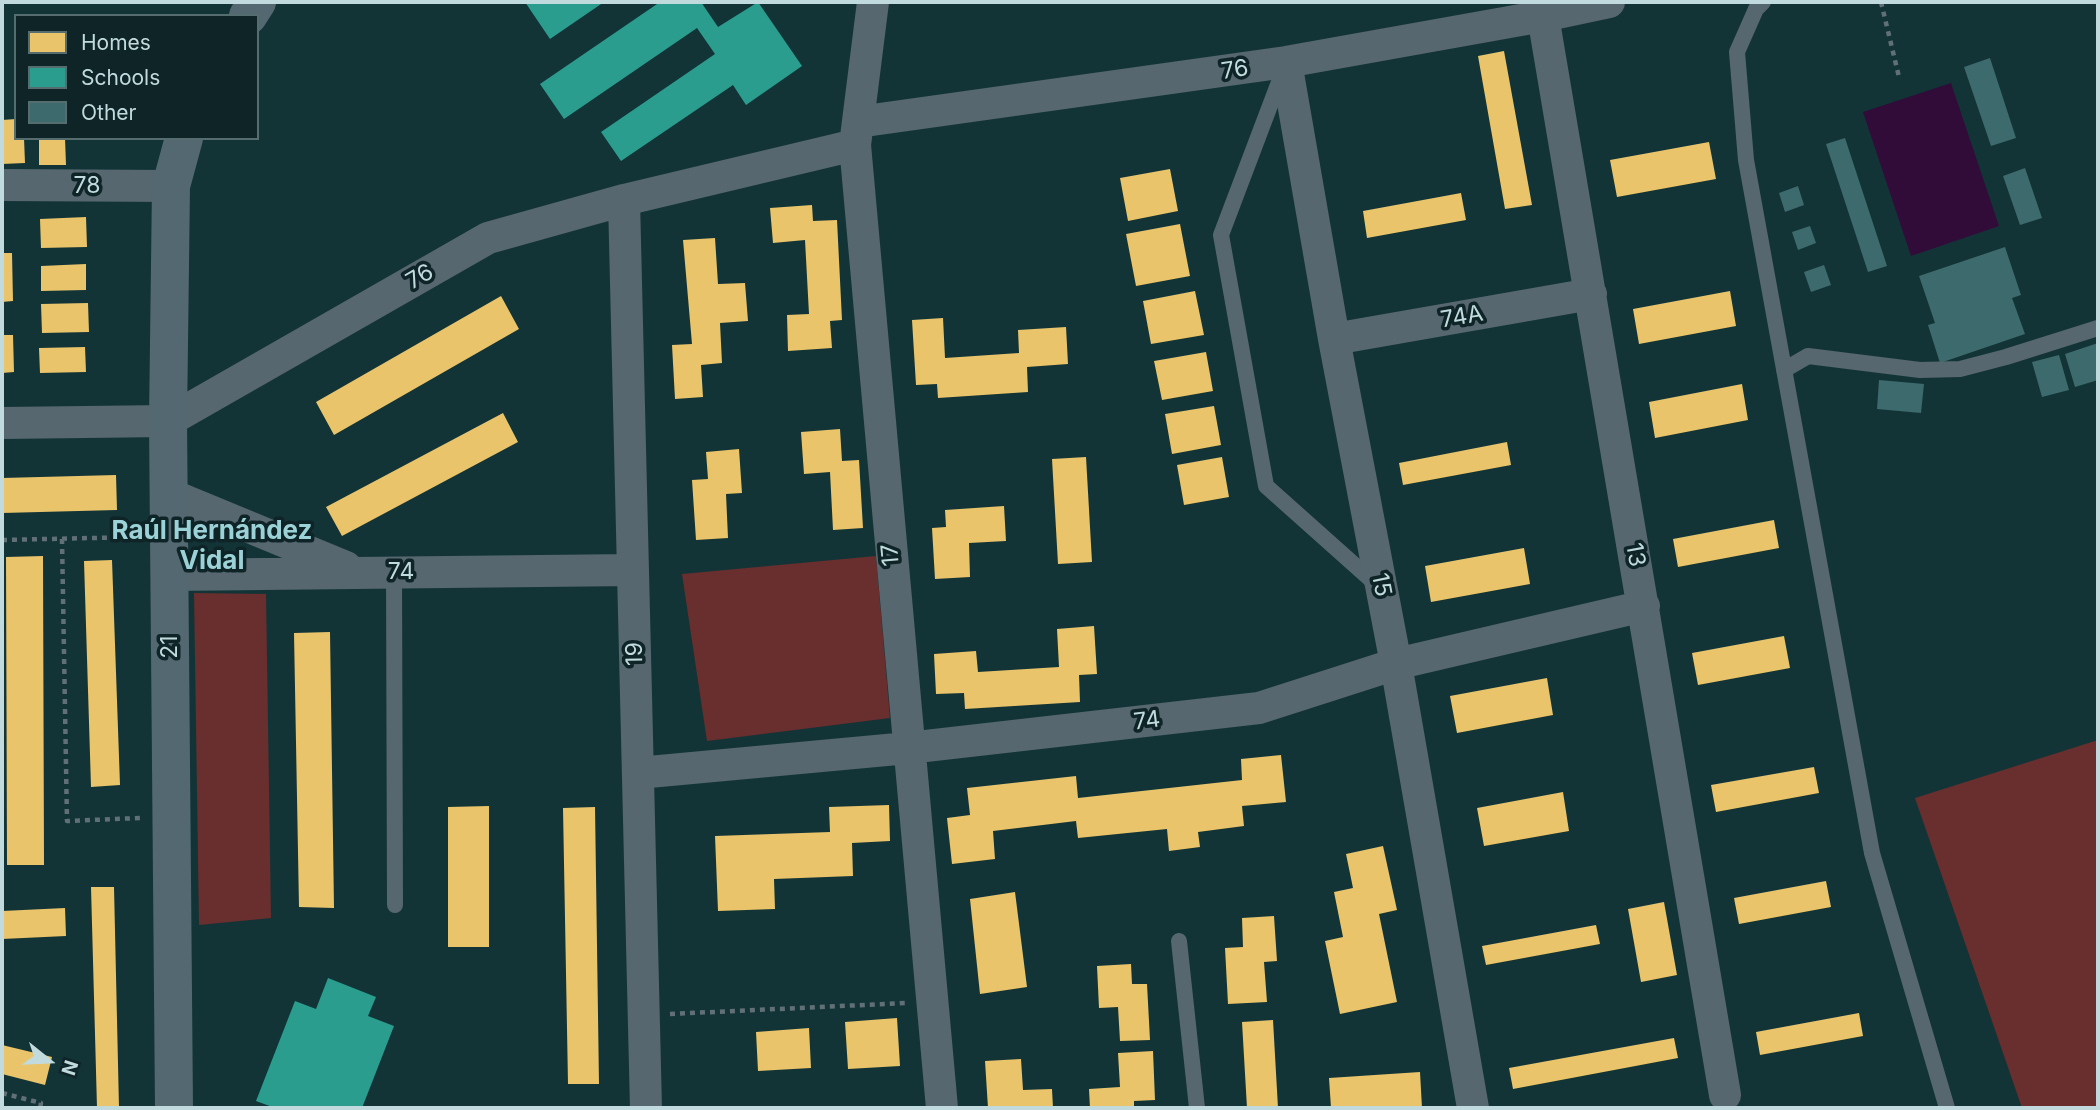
<!DOCTYPE html>
<html>
<head>
<meta charset="utf-8">
<style>
  body { margin:0 }
  #map { position:relative; width:2100px; height:1110px; overflow:hidden; background:#133437; font-family:Inter,sans-serif }
  canvas { display:block }
  .frame { position:absolute; inset:0; border:4px solid #c0dadd; pointer-events:none }
  .legend { position:absolute; left:14px; top:14px; width:245px; height:126px; box-sizing:border-box; background:#0e2426; border:2px solid #556d6f; margin:0; padding:9px 12px; list-style:none; font-size:21px; color:#c0dadd }
  .legend li { display:flex; align-items:center; gap:14px; height:35px }
  .legend b { width:35px; border:2px solid #556d6f }
  .north { position:absolute; left:14px; top:1026px; width:70px; height:70px; -webkit-text-stroke:5px #0e2426; paint-order:stroke; rotate:108deg; font-size:19px; font-weight:700; line-height:28px; text-align:center; color:#c0dadd }
  .north::after { content:''; display:block; margin:auto; width:24px; height:32px; background:#c0dadd; clip-path:polygon(50% 0,100% 100%,50% 72%,0 100%) }
</style>
</head>
<body>
<div id="map">
<canvas width="2100" height="1110"></canvas>
<div class="frame"></div>
<ul class="legend">
<li><b style="height:19px;background:#e9c46a"></b>Homes</li>
<li><b style="height:19px;background:#2a9d8f"></b>Schools</li>
<li><b style="height:19px;background:#3d6a6d"></b>Other</li>
</ul>
<div class="north">N</div>
</div>
<script>
const g = document.querySelector('canvas').getContext('2d');
g.lineJoin = 'round';
function fillPath(path, color) {
  g.fillStyle = color;
  g.fill(path, 'evenodd');
}
function toPath(rows) {
  const path = new Path2D();
  for (const r of rows) {
    path.moveTo(r[0], r[1]);
    for (let i = 2; i < r.length; i += 2) path.lineTo(r[i], r[i + 1]);
  }
  return path;
}
function trace(path, color, width, dash) {
  g.strokeStyle = color;
  g.lineWidth = width;
  g.lineCap = dash ? 'butt' : 'round';
  g.setLineDash(dash || []);
  g.stroke(path);
}
function drawText(font, color, halo, rows, align = 'center') {
  g.font = font + ' Inter,sans-serif';
  g.lineWidth = 7;
  g.setLineDash([]);
  g.textBaseline = 'middle';
  g.strokeStyle = halo;
  g.fillStyle = color;
  for (const [text, x, y, turn = 0] of rows) {
    g.save();
    g.translate(x, y);
    g.rotate((+turn || 0) * Math.PI / 180);
    g.textAlign = isNaN(turn) ? turn : align;
    if (halo) g.strokeText(text, 0, 0);
    g.fillText(text, 0, 0);
    g.restore();
  }
}
fillPath(toPath([
  [876,556,890,718,707,741,682,574],
  [194,593,266,594,271,918,199,925],
  [2098,740,2098,1108,2022,1108,1915,798]
]), '#692e2e');
fillPath(toPath([
  [1951,83,1999,226,1911,256,1863,112]
]), '#310c39');
fillPath(toPath([
  [1504,51,1532,205,1505,209,1478,56],
  [16,119,16,138,24,138,25,163,2,164,2,120],
  [39,138,65,138,66,165,39,165],
  [1709,142,1716,179,1617,197,1610,160],
  [1170,169,1178,211,1128,221,1120,178],
  [1461,193,1466,220,1367,238,1363,211],
  [812,205,813,221,837,220,842,320,830,321,832,348,788,351,787,315,809,314,805,240,773,243,770,208],
  [86,217,87,247,41,248,40,219],
  [1180,224,1190,276,1136,286,1126,234],
  [715,238,718,284,745,283,748,321,720,323,722,363,701,365,703,397,675,399,672,345,692,344,683,240],
  [2,253,12,253,13,301,2,302],
  [86,264,86,290,41,291,41,266],
  [1195,291,1204,335,1151,344,1143,301],
  [1730,291,1736,326,1639,344,1633,309],
  [501,296,519,329,334,435,316,402],
  [88,303,89,332,42,333,41,304],
  [943,318,945,358,1019,353,1018,330,1066,327,1068,364,1027,367,1028,392,938,398,937,384,916,385,912,320],
  [2,335,13,335,14,372,2,373],
  [85,347,86,372,40,373,39,348],
  [1206,352,1213,391,1162,400,1154,361],
  [1742,384,1748,420,1655,438,1649,402],
  [1214,406,1221,445,1172,454,1165,414],
  [503,413,518,442,342,536,326,507],
  [840,429,842,461,859,460,863,528,833,530,830,472,804,474,801,432],
  [1507,442,1511,465,1403,485,1399,463],
  [739,449,742,493,726,494,728,538,696,540,692,480,708,479,706,452],
  [1086,457,1092,562,1058,564,1052,459],
  [1222,457,1229,497,1184,505,1177,465],
  [116,475,117,510,2,513,2,478],
  [1004,506,1006,541,969,543,970,577,935,579,932,528,946,527,945,510],
  [1774,520,1779,548,1678,567,1673,539],
  [1524,548,1530,584,1431,602,1425,566],
  [43,556,44,865,7,865,6,557],
  [112,560,120,785,91,787,84,561],
  [1094,626,1097,674,1079,675,1080,702,965,709,964,693,936,694,934,654,976,651,978,672,1059,667,1057,629],
  [330,632,334,908,299,907,294,633],
  [1784,636,1790,668,1698,685,1692,653],
  [1547,678,1553,715,1457,733,1450,696],
  [1281,755,1286,802,1242,806,1244,826,1198,832,1200,847,1169,851,1167,829,1078,838,1076,821,993,831,995,859,952,864,947,818,970,815,967,788,1076,776,1078,798,1242,780,1241,759],
  [1814,767,1819,793,1716,812,1711,785],
  [1563,792,1569,831,1484,846,1477,808],
  [889,805,890,841,852,843,853,876,774,879,775,909,718,911,715,836,830,832,829,807],
  [489,806,489,947,448,947,448,807],
  [595,807,599,1084,568,1084,563,808],
  [1383,846,1397,910,1379,914,1397,1002,1340,1014,1325,941,1343,937,1334,892,1353,888,1346,854],
  [1826,881,1831,907,1739,924,1734,898],
  [91,887,114,887,119,1108,97,1108],
  [1015,892,1027,987,980,994,970,899],
  [1664,902,1677,975,1641,982,1628,909],
  [65,908,66,936,2,939,2,911],
  [1274,916,1277,961,1264,962,1267,1002,1228,1004,1225,948,1243,947,1242,918],
  [1596,925,1600,944,1486,965,1482,946],
  [1131,964,1132,984,1147,984,1150,1040,1120,1041,1118,1007,1099,1008,1097,966],
  [1859,1013,1863,1036,1760,1055,1756,1032],
  [897,1018,900,1066,848,1069,845,1022],
  [1273,1020,1278,1108,1247,1108,1242,1022],
  [809,1028,811,1068,758,1071,756,1032],
  [1674,1038,1678,1058,1513,1089,1509,1068],
  [2,1045,52,1057,45,1085,2,1074],
  [1153,1051,1155,1100,1134,1101,1134,1108,1090,1108,1089,1089,1120,1087,1118,1053],
  [1021,1059,1023,1090,1052,1089,1053,1108,1011,1108,1010,1106,988,1108,985,1061],
  [1420,1072,1422,1108,1331,1108,1329,1078]
]), '#e9c46a');
fillPath(toPath([
  [525,2,604,2,550,39],
  [660,2,701,2,718,27,758,2,802,66,746,105,733,85,621,161,601,132,715,54,697,28,564,119,540,84],
  [328,978,376,997,368,1016,394,1026,362,1108,275,1108,256,1101,295,1001,316,1009]
]), '#2a9d8f');
fillPath(toPath([
  [1990,58,2016,138,1991,146,1964,67],
  [1845,138,1887,266,1868,272,1826,144],
  [2025,168,2042,218,2020,225,2003,176],
  [1798,186,1804,205,1785,212,1779,193],
  [1810,226,1816,243,1798,250,1792,232],
  [2005,247,2021,295,2012,298,2025,334,1940,363,1928,325,1935,323,1919,276],
  [1824,265,1831,285,1811,292,1804,272],
  [2098,343,2098,380,2075,387,2065,354],
  [2059,355,2069,390,2042,397,2032,362],
  [1879,380,1924,384,1921,413,1877,409]
]), '#3d6a6d');
trace(toPath([
  [1881,2,1899,77],
  [62,539,67,821,140,818],
  [2,540,137,537],
  [670,1014,906,1003],
  [2,1093,41,1103,40,1108]
]), '#607076', 4.5, [5, 5]);
trace(toPath([
  [1763,2,1756,9,1737,52,1746,160,1872,853,1947,1108],
  [1282,74,1221,235,1266,486,1377,585],
  [1784,370,1808,356,1920,370,1960,369,2006,357,2098,328],
  [394,572,395,905],
  [1179,941,1197,1108]
]), '#56676f', 16);
trace(toPath([
  [873,2,855,145,942,1108],
  [1543,16,1725,1095],
  [1286,62,1334,339,1396,664,1473,1108],
  [858,122,1286,62,1543,16,1609,2],
  [2,185,171,186],
  [624,200,646,1108],
  [1334,339,1591,294],
  [2,423,168,421,488,238,624,200,855,145],
  [169,494,346,567],
  [170,575,633,570],
  [638,773,908,748,1259,708,1396,664,1644,606]
]), '#56676f', 32);
trace(toPath([
  [248,16,257,2],
  [174,1108,168,421,171,186,184,138]
]), '#546872', 38);
drawText('23px', '#c0dadd', '#0e2426', [
  ["76",1235,70,-9],
  ["78",87,186],
  ["76",420,277,-30],
  ["74A",1462,317,-10],
  ["17",891,555,-95],
  ["13",1635,555,80],
  ["74",401,572],
  ["15",1381,585,79],
  ["21",170,647,-90],
  ["19",635,654,-91],
  ["74",1147,721,-7]
]);
drawText('bold 26px', '#9bd2d7', '#0e2426', [
  ["Raúl Hernández",212,531],
  ["Vidal",212,561]
]);
</script>
</body>
</html>
